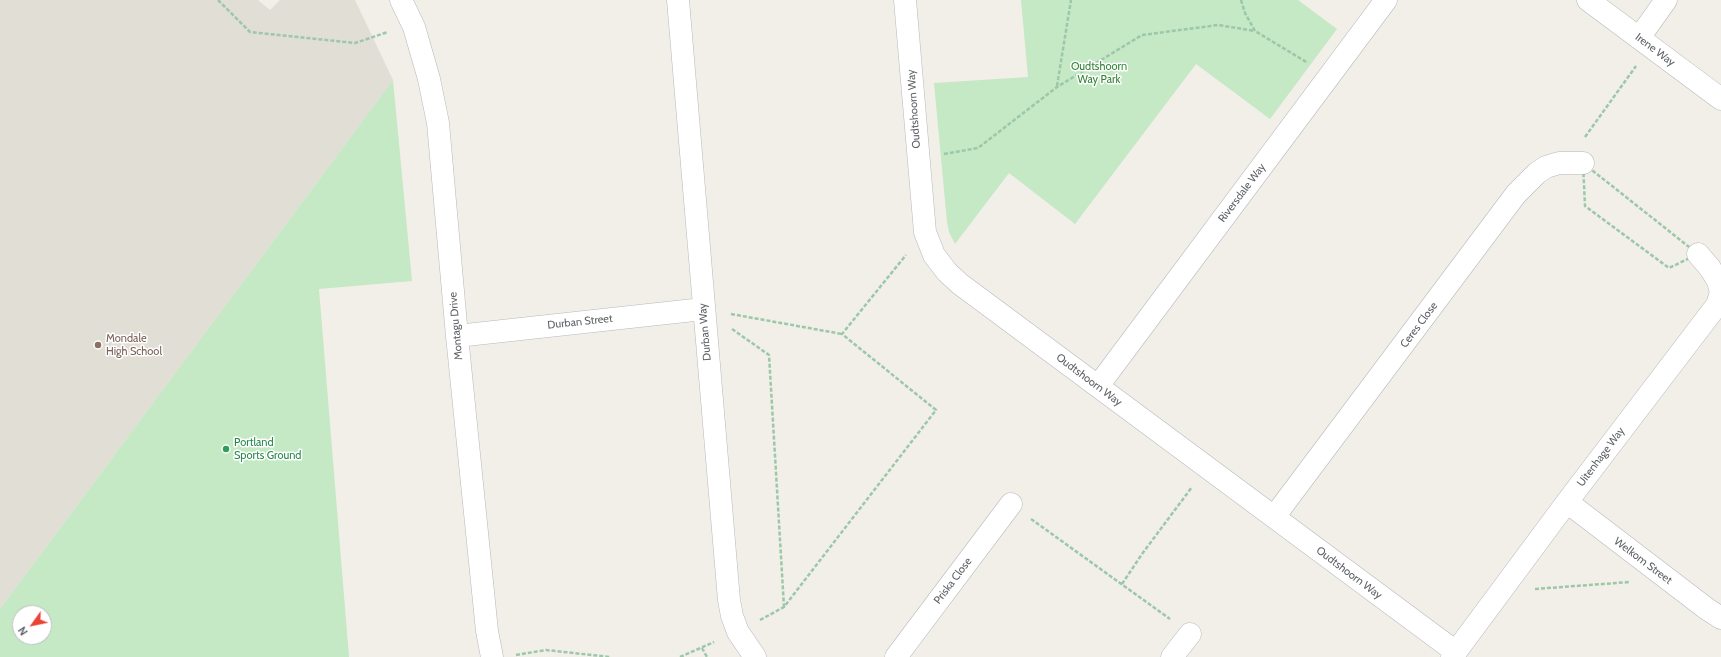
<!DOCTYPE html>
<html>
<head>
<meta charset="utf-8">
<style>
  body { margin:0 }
  #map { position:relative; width:1721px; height:657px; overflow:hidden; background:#f1efe8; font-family:Cabin,sans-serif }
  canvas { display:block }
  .north { position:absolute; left:12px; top:605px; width:40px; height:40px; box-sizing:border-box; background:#fff; border:1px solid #bfc1c3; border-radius:50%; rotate:237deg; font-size:11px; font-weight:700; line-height:16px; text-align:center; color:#5f6368 }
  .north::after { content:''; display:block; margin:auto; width:14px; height:18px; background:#ea4335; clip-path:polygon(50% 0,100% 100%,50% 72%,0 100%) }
</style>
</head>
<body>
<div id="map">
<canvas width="1721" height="657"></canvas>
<div class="north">N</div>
</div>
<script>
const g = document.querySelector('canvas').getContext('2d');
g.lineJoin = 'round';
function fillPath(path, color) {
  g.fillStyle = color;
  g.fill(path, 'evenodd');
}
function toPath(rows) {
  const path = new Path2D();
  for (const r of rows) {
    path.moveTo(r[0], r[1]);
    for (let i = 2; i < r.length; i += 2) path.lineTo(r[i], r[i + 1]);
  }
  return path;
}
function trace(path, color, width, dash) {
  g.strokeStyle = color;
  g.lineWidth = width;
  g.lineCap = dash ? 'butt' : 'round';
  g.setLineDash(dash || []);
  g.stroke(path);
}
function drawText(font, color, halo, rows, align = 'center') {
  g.font = font + ' Cabin,sans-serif';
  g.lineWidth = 3;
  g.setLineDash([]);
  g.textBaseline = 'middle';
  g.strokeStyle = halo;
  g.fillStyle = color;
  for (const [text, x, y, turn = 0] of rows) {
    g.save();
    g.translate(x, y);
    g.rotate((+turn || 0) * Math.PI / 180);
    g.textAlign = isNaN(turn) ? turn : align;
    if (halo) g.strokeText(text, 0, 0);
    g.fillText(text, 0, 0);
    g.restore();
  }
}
fillPath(toPath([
  [0,0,258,0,270,10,280,0,355,0,393,80,0,609]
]), '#e1ded6');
fillPath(toPath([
  [1021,0,1298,0,1337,29,1270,119,1196,64,1075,224,1009,173,955,244,949,232,947,222,934,83,1028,77],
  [393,80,412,281,319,289,349,657,0,657,0,609],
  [20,613,44,613,44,637,20,637]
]), '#c5e8c5');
const minor = toPath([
  [401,0,414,27,429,79,438,123,457,336,487,631,492,657],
  [678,0,729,600,732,616,738,632,755,657],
  [905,0,925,232,934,255,947,272,960,284,1456,652],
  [1588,0,1721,99],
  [1639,38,1666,0],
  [457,336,703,309],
  [1098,386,1386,0],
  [1567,502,1707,609,1721,618],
  [1274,517,1516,194,1537,173,1546,167,1559,163,1583,163],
  [896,657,1011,504],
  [1172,657,1190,634],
  [1452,657,1567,502,1717,305,1721,292,1718,281,1710,268,1698,254]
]);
trace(minor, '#b5b8bc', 23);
trace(toPath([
  [218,0,250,32,355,43,388,32],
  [1241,0,1245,13,1255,31,1308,63],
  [1057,86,1071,0],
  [1585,137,1636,66],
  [944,154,978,148,1057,87,1142,35,1218,25,1255,31],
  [1583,163,1698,254,1669,268,1585,206,1583,163],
  [731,314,842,334],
  [732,329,769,355,784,607],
  [1031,519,1170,619],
  [1122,584,1142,554,1192,487],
  [1535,589,1630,582],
  [760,620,784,607,936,410,842,334,906,255],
  [702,648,707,657],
  [516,655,546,650,610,657],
  [680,657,714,642]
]), '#9cc7a9', 2.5, [4, 2]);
trace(minor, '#fff', 22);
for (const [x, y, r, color] of [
  [98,345,4,"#8d6e63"],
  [226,449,4,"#2e9e5b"]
]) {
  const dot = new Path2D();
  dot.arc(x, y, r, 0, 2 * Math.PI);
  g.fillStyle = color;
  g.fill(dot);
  trace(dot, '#fff', 1.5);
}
drawText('11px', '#5f6368', '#fff', [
  ["Irene Way",1655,50,37],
  ["Oudtshoorn Way",914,109,-94],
  ["Riversdale Way",1242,193,-53],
  ["Durban Street",580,322,-6],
  ["Ceres Close",1419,325,-53],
  ["Montagu Drive",456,326,-95],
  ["Durban Way",705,332,-95],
  ["Oudtshoorn Way",1089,380,37],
  ["Uitenhage Way",1601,457,-53],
  ["Welkom Street",1643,561,37],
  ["Oudtshoorn Way",1349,573,37],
  ["Priska Close",953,581,-53]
]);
drawText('11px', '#348238', '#fff', [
  ["Oudtshoorn",1099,67],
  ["Way Park",1099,80]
]);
drawText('11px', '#785e54', '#fff', [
  ["Mondale",106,339],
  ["High School",106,352]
], 'left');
drawText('11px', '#27864d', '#fff', [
  ["Portland",234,443],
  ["Sports Ground",234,456]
], 'left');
</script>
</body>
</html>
